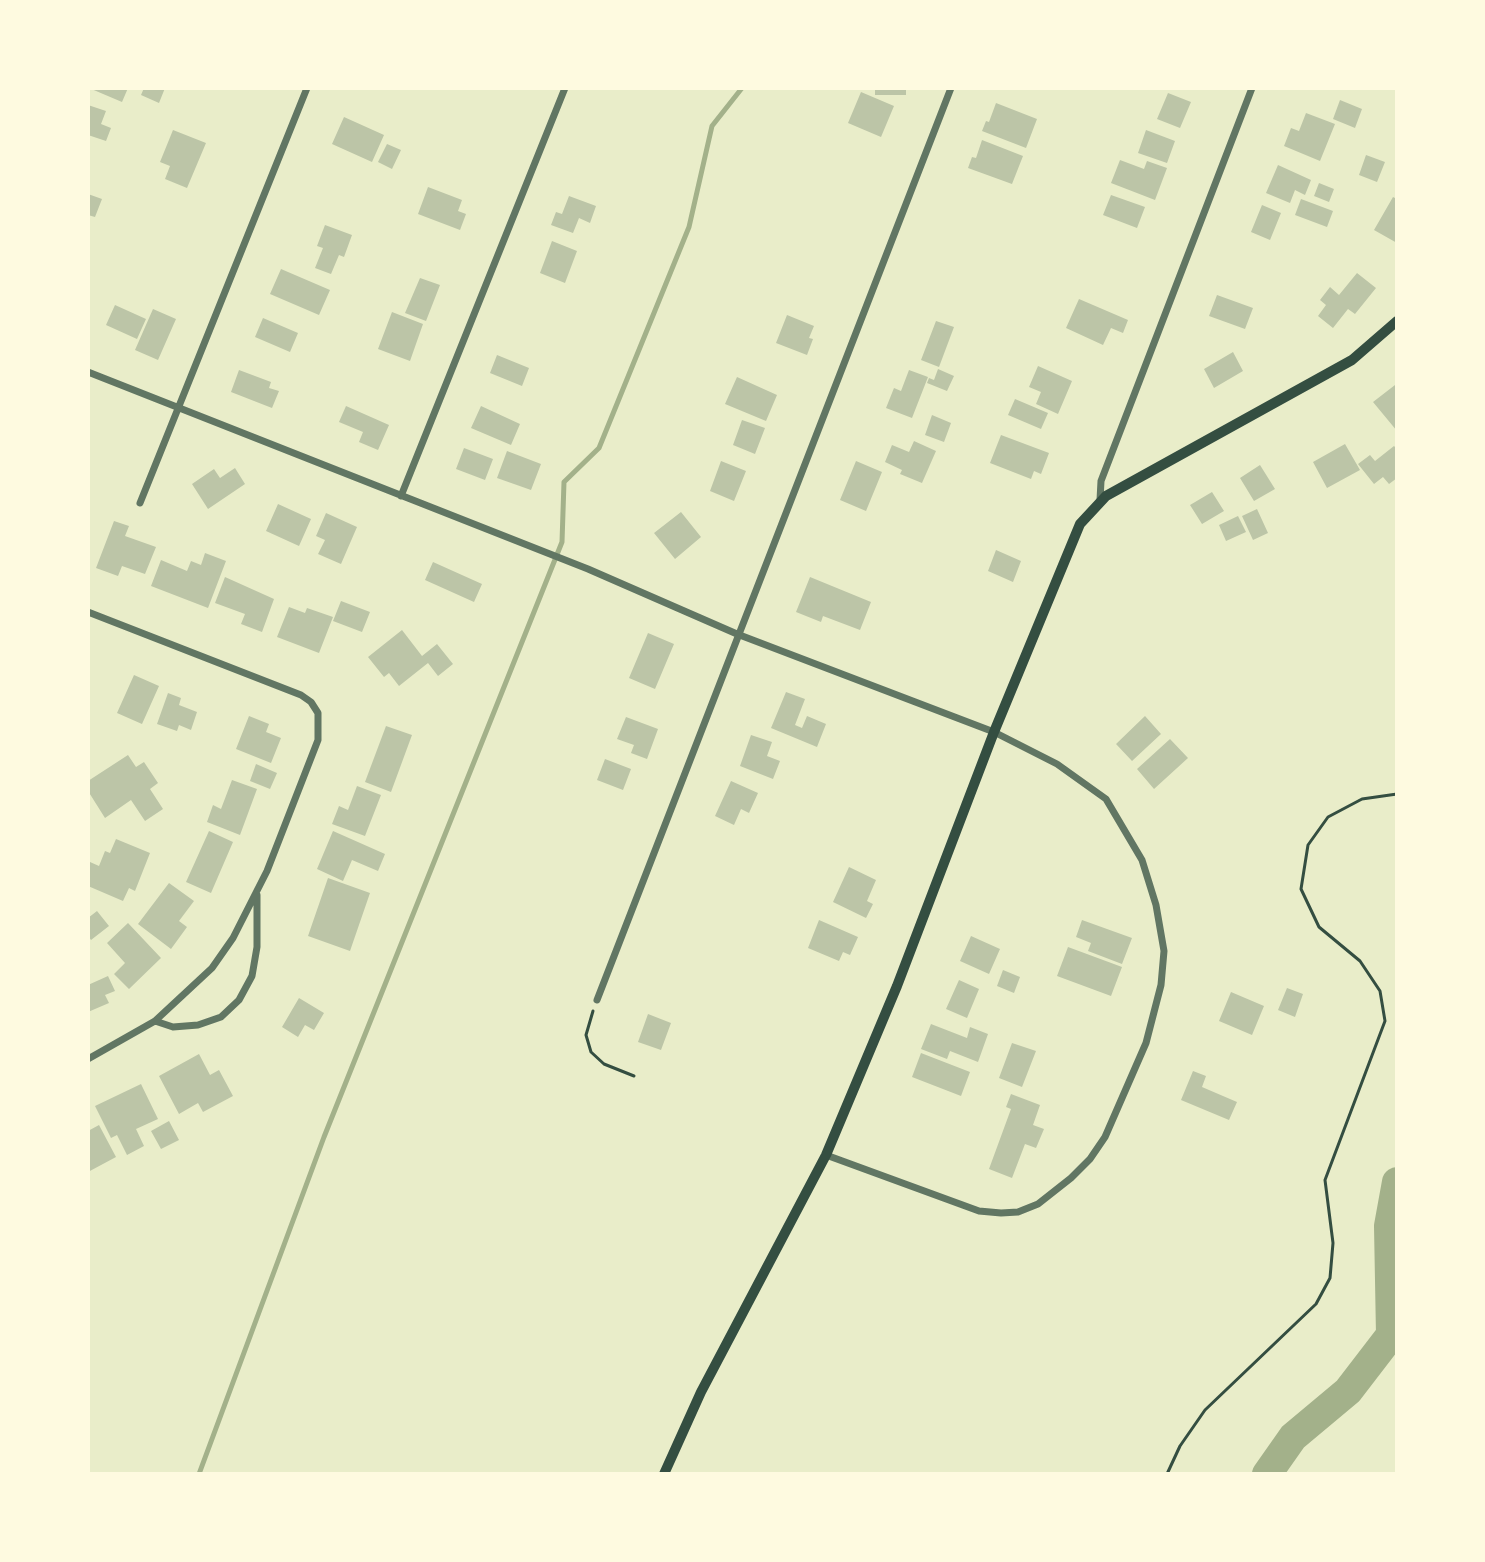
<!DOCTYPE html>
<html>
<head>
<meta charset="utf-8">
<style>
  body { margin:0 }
  #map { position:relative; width:1485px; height:1562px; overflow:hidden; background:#e9edc9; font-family:"Space Grotesk",sans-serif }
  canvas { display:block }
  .frame { position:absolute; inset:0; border:90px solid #fefae0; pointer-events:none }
</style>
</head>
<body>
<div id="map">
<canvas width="1485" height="1562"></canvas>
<div class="frame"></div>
</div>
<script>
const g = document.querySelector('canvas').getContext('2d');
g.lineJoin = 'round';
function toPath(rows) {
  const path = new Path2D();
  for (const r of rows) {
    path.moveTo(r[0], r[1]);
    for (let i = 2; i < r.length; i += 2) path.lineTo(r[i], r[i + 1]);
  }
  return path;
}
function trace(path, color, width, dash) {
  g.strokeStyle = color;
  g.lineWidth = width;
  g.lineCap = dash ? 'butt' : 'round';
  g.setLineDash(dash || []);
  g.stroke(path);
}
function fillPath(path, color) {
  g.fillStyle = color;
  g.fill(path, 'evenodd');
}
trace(toPath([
  [199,1474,324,1137,562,542,564,482,599,448,689,227,712,126,742,88]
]), '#a3b18a', 5);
trace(toPath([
  [1267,1474,1293,1437,1348,1391,1391,1335,1389,1226,1397,1182]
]), '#a3b18a', 30);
fillPath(toPath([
  [89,88,128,88,122,102],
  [144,88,165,88,159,103,141,95],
  [875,88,906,88,906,95,875,95],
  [861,92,894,106,881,137,848,123],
  [1168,93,1191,102,1180,128,1157,119],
  [1340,100,1362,109,1355,128,1333,119],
  [996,103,1037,119,1026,148,982,131,986,121,989,122],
  [88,105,106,111,101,124,111,128,106,141,88,135],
  [1306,113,1335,124,1320,161,1284,146,1291,128,1299,131],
  [344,117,384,135,372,162,332,144],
  [173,130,206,143,187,188,165,179,170,166,160,162],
  [1146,130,1175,141,1167,163,1138,153],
  [982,140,1023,156,1012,184,968,168,972,157,976,158],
  [387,144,401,150,392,169,378,162],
  [1366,155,1385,162,1377,182,1359,175],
  [1120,160,1144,169,1147,161,1167,168,1155,200,1111,183],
  [1278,165,1311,180,1305,195,1295,190,1290,203,1266,193],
  [1319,183,1334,189,1329,202,1314,196],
  [428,187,462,200,458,211,466,214,460,230,418,214],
  [88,194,102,199,95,217,88,215],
  [1111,195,1145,207,1137,228,1103,215],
  [569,196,596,206,590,223,579,218,573,233,551,225,556,212,562,214],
  [1393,197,1397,199,1397,243,1374,230],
  [1301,199,1333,211,1327,227,1295,215],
  [1262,205,1281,213,1270,240,1251,232],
  [325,225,352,235,344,257,339,255,331,274,315,268,323,248,317,246],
  [552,241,577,251,565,283,540,273],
  [281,269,330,290,319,315,270,294],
  [1357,273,1376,288,1355,314,1348,309,1333,328,1318,316,1326,305,1320,300,1330,287,1339,295],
  [420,278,440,285,426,321,405,313],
  [1217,295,1253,308,1245,329,1209,316],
  [1079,299,1128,320,1123,333,1111,328,1103,345,1066,328],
  [115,305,146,319,137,339,106,325],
  [153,309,176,319,158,360,135,350],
  [392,312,423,324,410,361,378,349],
  [787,315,814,326,809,338,813,339,807,355,776,343],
  [263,318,298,333,290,352,255,337],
  [936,321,954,327,939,367,921,360],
  [1233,352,1243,371,1214,388,1204,369],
  [497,355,529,368,522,386,490,373],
  [1038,366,1072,381,1058,414,1036,404,1041,392,1029,387],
  [938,369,954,376,947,391,927,383,929,378,934,380],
  [239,370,271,382,269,388,279,391,272,408,231,392],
  [909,370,928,377,912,418,886,408,894,388,901,391],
  [737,377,777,395,766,421,725,404],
  [1395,385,1397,387,1397,431,1373,402],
  [1015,399,1048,413,1041,429,1008,415],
  [346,406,389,425,378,450,359,442,363,432,339,422],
  [481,406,520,424,511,445,471,428],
  [932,415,951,423,944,442,925,435],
  [742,420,765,428,755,454,733,445],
  [1001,435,1049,453,1041,474,1034,471,1031,479,990,463],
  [914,441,936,451,922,483,900,474,902,470,885,462,892,445,909,452],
  [1345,444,1360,470,1327,488,1313,462],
  [1394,446,1397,449,1397,478,1389,484,1383,477,1374,484,1358,464,1370,455,1375,461],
  [464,448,493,459,485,480,456,469],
  [507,451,541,464,531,490,497,478],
  [721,461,746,471,734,501,710,491],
  [856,461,882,472,866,511,840,500],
  [1260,465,1275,489,1254,501,1240,478],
  [235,468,245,484,208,509,192,484,214,469,220,478],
  [1212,492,1224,511,1202,524,1190,505],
  [278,504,311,519,299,546,266,531],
  [1257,509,1268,533,1253,540,1242,516],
  [681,512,701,537,675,559,654,533],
  [326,513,357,527,341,564,318,554,325,540,316,536],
  [1238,516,1246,532,1226,541,1219,525],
  [114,521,129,526,125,536,156,547,145,574,122,566,118,576,96,568],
  [996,550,1021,561,1013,582,988,571],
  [205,553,226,561,208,608,151,586,161,560,187,571,191,561,201,565],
  [433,562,482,584,474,602,425,580],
  [225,577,274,599,262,632,241,624,245,614,215,603],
  [810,577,871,602,860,630,823,616,821,622,796,612],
  [341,601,370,612,362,632,333,621],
  [289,607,305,613,307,608,333,617,319,653,277,637],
  [402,630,422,656,437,644,453,664,438,676,428,663,399,686,389,673,384,677,368,657],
  [648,633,674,644,655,689,629,678],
  [134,675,159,686,142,724,117,713],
  [786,692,805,699,795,725,802,728,807,716,826,724,817,747,771,728],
  [168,693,181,698,179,705,197,712,191,730,179,725,177,731,157,724],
  [249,716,269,724,266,732,281,738,271,763,236,749],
  [1145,716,1161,734,1132,761,1116,744],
  [626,717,658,729,647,759,631,753,634,745,617,739],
  [386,726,412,735,391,792,365,782],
  [751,735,772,742,767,756,780,761,773,779,740,766],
  [1170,739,1188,758,1154,789,1137,769],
  [128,755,136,767,144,762,158,783,150,789,163,809,145,821,131,800,105,818,88,791,88,781],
  [605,759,631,769,623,790,597,780],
  [256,764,277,773,270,789,250,781],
  [232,780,257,789,240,835,207,822,213,805,221,809],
  [731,781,758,793,749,813,741,809,734,825,715,816],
  [357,786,381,795,365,836,332,824,339,806,348,810],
  [209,831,233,842,211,893,186,882],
  [333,831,385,854,378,871,352,860,343,881,317,869],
  [116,839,150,853,135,891,129,888,123,901,88,886,90,862,99,866,105,851,110,853],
  [849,867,876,880,867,901,873,904,866,918,833,902],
  [328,878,370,893,350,951,308,936],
  [169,883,194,901,179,921,187,927,171,949,138,924],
  [97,911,109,926,91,940,88,936,88,918],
  [819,920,858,937,850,955,843,952,839,961,808,948],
  [1082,920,1132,938,1122,964,1088,951,1091,943,1076,937],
  [128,923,161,958,129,989,114,974,125,963,107,943],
  [971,936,1000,949,989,974,960,961],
  [1068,947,1122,967,1111,996,1057,976],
  [1003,970,1020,977,1014,993,997,986],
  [108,976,115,991,105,995,109,1003,88,1012,88,985],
  [959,980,979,989,967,1018,946,1009],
  [1287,988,1303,994,1295,1017,1278,1010],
  [1231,992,1264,1006,1252,1035,1219,1021],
  [299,998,324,1013,314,1030,305,1025,298,1037,282,1027],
  [648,1014,671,1023,661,1050,638,1042],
  [931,1024,967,1038,970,1027,988,1034,978,1062,950,1051,947,1059,921,1049],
  [1012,1043,1036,1051,1022,1087,999,1078],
  [921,1053,970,1072,961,1096,912,1077],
  [199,1054,210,1075,219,1070,233,1096,203,1112,198,1103,179,1114,159,1076],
  [1193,1071,1206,1076,1202,1087,1237,1102,1229,1120,1181,1100],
  [141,1084,158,1119,136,1129,144,1146,127,1155,117,1135,111,1138,95,1106],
  [1011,1094,1040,1105,1033,1125,1044,1129,1036,1148,1025,1144,1012,1178,989,1169,1011,1109,1006,1107],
  [169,1121,179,1140,161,1149,151,1131],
  [99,1125,116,1157,88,1172,88,1131]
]), '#bcc5a7');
trace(toPath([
  [593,1011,586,1035,591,1052,604,1064,634,1076],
  [1167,1474,1180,1446,1205,1410,1316,1304,1330,1278,1333,1243,1325,1180,1385,1021,1380,991,1360,961,1319,927,1301,889,1308,845,1328,817,1362,799,1397,794]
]), '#344e41', 3);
trace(toPath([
  [88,372,588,569,737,634,994,732,1057,764,1106,799,1142,860,1156,905,1164,951,1161,985,1146,1043,1105,1137,1090,1159,1071,1178,1038,1204,1018,1212,1001,1213,979,1211,826,1155],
  [401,496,565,88],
  [1100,500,1101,481,1252,88],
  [140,503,307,88],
  [88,612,301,695,311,702,318,713,318,740,267,871,233,938,212,968,155,1021,88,1059],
  [597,1000,951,88],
  [155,1021,173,1027,198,1025,221,1017,239,1000,252,976,257,947,257,895]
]), '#617663', 7);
trace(toPath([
  [664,1474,701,1392,826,1155,897,986,994,732,1080,524,1106,496,1352,360,1397,321]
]), '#344e41', 10);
</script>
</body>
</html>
